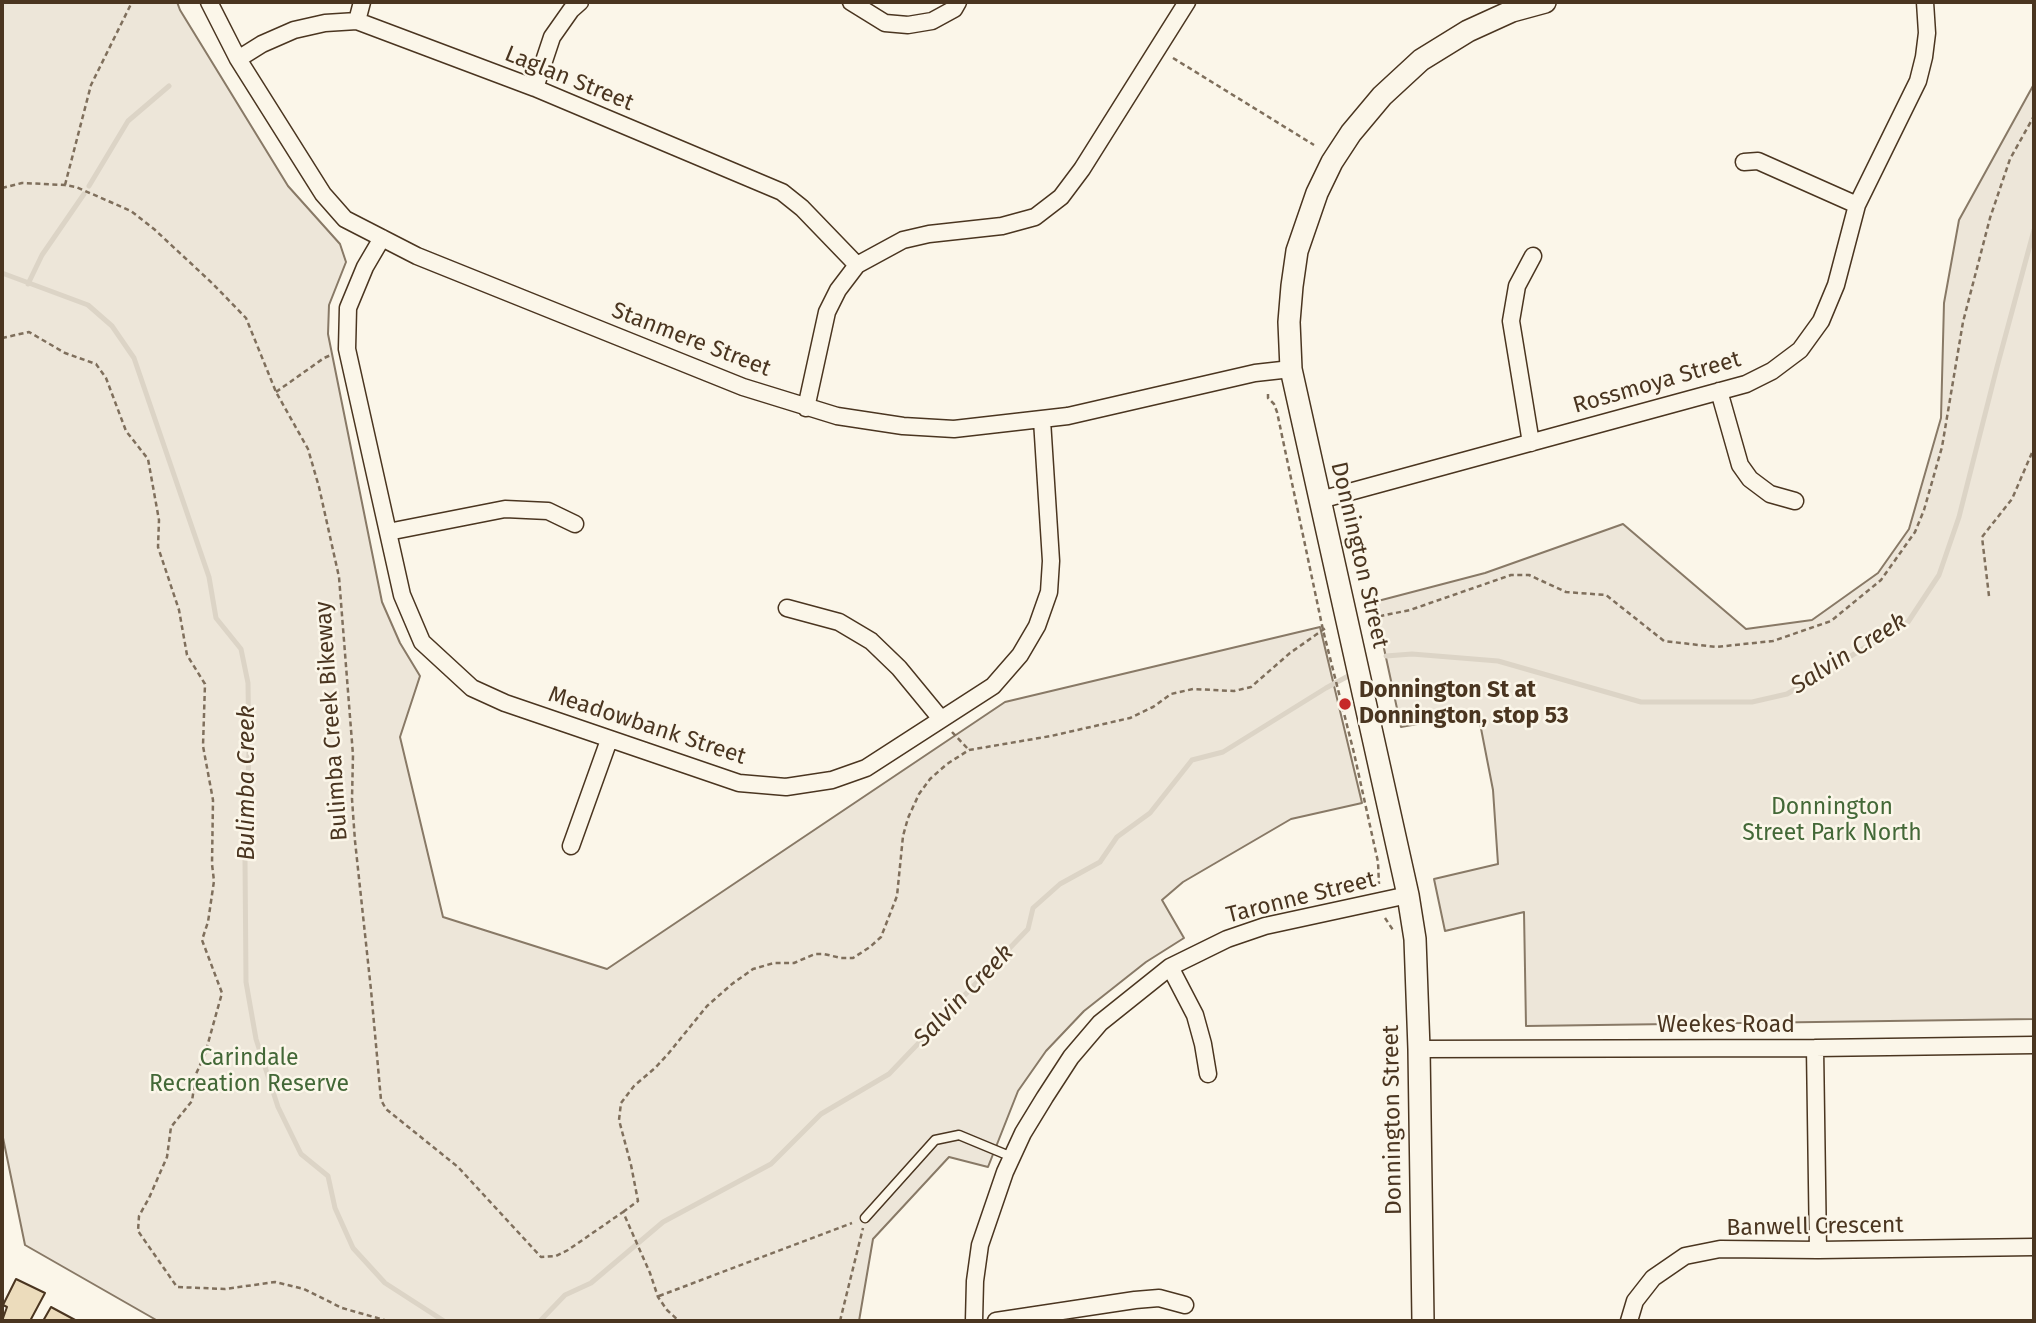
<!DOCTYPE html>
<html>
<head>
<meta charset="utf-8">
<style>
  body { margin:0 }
  #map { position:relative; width:2036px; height:1323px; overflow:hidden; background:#fbf6e9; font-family:"Fira Sans",sans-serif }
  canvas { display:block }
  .frame { position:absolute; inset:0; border:4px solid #4a3520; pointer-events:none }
</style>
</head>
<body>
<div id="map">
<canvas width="2036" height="1323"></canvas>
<div class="frame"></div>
</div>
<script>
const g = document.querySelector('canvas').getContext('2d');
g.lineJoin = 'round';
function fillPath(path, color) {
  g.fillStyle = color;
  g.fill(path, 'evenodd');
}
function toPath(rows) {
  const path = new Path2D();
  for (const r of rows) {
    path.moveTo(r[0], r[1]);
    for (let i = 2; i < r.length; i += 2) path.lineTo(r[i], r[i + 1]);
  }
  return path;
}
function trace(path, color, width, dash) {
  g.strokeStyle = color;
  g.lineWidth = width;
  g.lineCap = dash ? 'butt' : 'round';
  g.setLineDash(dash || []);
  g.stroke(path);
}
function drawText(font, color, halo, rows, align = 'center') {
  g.font = font + ' "Fira Sans",sans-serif';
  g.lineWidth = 5;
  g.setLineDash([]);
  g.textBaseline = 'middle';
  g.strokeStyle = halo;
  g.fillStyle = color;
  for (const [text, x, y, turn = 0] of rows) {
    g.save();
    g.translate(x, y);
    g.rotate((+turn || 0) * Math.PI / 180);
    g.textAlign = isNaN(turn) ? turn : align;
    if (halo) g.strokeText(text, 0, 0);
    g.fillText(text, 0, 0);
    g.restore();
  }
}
const green = toPath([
  [2,2,177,2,180,10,288,186,340,244,346,262,329,305,328,334,382,602,400,643,420,676,400,737,443,917,607,969,1005,702,1320,627,1362,803,1291,819,1183,882,1162,900,1184,938,1146,962,1084,1011,1046,1051,1018,1091,988,1167,949,1157,873,1239,859,1321,158,1321,25,1245,2,1133,2,2],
  [2034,84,2034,1019,1526,1026,1524,912,1445,931,1434,879,1498,864,1493,790,1478,713,1401,727,1374,602,1485,573,1623,524,1746,629,1812,620,1878,573,1909,529,1941,418,1944,303,1959,220,2034,84]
]);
fillPath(green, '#ede6d9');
trace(green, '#887966', 2);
trace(toPath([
  [89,186,128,121,169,86],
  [2,273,88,305,112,326,134,358,209,577,216,618,241,649,248,683,249,753,245,859,246,982,256,1039,278,1107,301,1154,328,1176,335,1208,353,1248,385,1283,444,1321],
  [28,284,42,255,84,194],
  [1386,656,1412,654,1498,661,1641,702,1752,702,1787,694,1908,622,1939,575,1959,517,1997,367,2034,230],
  [540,1321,565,1295,591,1283,663,1222,771,1164,821,1114,889,1074,1028,929,1033,908,1060,884,1100,862,1117,837,1150,813,1192,760,1223,752,1326,688,1352,674]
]), '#dcd4c6', 5);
const building = toPath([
  [16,1279,45,1293,30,1321,2,1321,7,1307,3,1305,16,1279],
  [51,1307,77,1321,43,1321,51,1307]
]);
fillPath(building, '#ecdcbc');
trace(building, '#4a3520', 2);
const lane = toPath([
  [865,1218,935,1140,959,1135,1012,1157]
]);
const street = toPath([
  [209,2,238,59,323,194,345,219,417,256,743,387,837,416,903,426,954,429,1068,416,1255,373,1291,369],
  [851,2,885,23,908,25,932,21,954,9,958,2],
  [357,21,362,2],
  [238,59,262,44,294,30,325,23,357,21,535,88,782,192,802,208,857,265],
  [535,88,552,37,571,10,580,2],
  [1744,162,1758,161,1857,205],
  [382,238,365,267,348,308,347,349,402,595,422,642,472,688,505,703,739,783,786,787,832,780,866,768,993,686,1020,655,1037,626,1049,592,1051,561,1042,420],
  [1719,391,1740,465,1750,479,1770,494,1795,501],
  [806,408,827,312,838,290,857,265,903,240,929,234,1002,226,1035,217,1061,197,1082,169,1187,2],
  [1531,443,1511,321,1517,286,1533,256],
  [1320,500,1746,384,1772,371,1800,350,1821,321,1836,285,1857,205,1918,81,1924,57,1927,33,1925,2],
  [388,532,505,509,548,511,575,524],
  [787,608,839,622,871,641,899,668,941,719],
  [571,846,609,740],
  [1170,967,1195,1015,1203,1044,1208,1074],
  [1815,1048,1818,1250],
  [1419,1049,1815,1048,2034,1045],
  [974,1321,975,1281,980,1245,1005,1172,1023,1133,1045,1097,1071,1057,1100,1023,1170,967,1227,939,1265,926,1408,895],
  [996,1321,1135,1300,1159,1298,1185,1305],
  [1629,1321,1635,1301,1653,1278,1685,1256,1720,1249,1818,1250,2034,1247]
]);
const secondary = toPath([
  [1423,1321,1419,1049,1415,939,1408,895,1291,369,1289,322,1292,286,1297,251,1317,193,1332,162,1351,133,1382,96,1421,60,1468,31,1512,11,1545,2]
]);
trace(lane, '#4a3520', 11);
trace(street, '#4a3520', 19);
trace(secondary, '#4a3520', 24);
trace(toPath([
  [1173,58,1314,145],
  [65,185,91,85,132,2],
  [2,188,22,183,65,185,76,187,131,211,154,229,212,283,246,318,276,392,308,449,319,487,339,577,353,755,352,799,355,841,371,990,381,1100,386,1109,458,1167,541,1257,556,1256,568,1250,623,1212,650,1273,658,1297,667,1310,679,1321],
  [2,338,29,332,65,353,96,364,106,378,126,431,148,459,159,520,158,547,179,610,187,655,205,684,203,746,213,800,212,864,214,881,208,922,202,940,222,993,205,1054,196,1074,192,1101,171,1127,167,1157,149,1198,139,1216,138,1231,177,1287,225,1289,275,1282,304,1289,342,1308,388,1321],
  [276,392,324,358,331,355],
  [1268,394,1268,398,1274,404,1277,412,1323,630,1354,753,1378,862,1379,884],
  [1989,596,1982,537,2012,499,2034,448],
  [1371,618,1410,610,1511,575,1529,575,1566,592,1606,595,1664,641,1716,647,1773,641,1831,621,1881,580,1915,532,1924,510,1942,447,1963,322,1990,218,2010,159,2034,116],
  [952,732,969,750],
  [1385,918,1393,930],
  [623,1212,638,1201,631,1165,619,1120,621,1103,634,1086,655,1068,668,1054,707,1006,732,984,753,969,774,963,794,963,815,954,824,954,841,958,853,958,870,947,881,937,897,896,903,836,908,818,919,794,930,779,947,764,969,750,1051,736,1130,718,1153,707,1171,694,1193,689,1234,691,1251,687,1290,653,1327,627],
  [659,1296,852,1223],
  [840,1321,863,1228]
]), '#7f6f5c', 2.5, [5, 3.5]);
trace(lane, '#fbf6e9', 8);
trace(street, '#fbf6e9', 16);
trace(secondary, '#fbf6e9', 21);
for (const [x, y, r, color] of [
  [1345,704,7,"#c62828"]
]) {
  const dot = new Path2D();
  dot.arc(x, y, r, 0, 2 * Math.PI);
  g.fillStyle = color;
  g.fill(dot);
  trace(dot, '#fbf6e9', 2.5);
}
drawText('23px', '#4a3520', '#fbf6e9', [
  ["Laglan Street",569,79,22],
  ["Stanmere Street",691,340,21],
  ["Rossmoya Street",1657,383,-16],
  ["Donnington Street",1359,555,77],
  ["Bulimba Creek Bikeway",332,721,-94],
  ["Meadowbank Street",647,726,18],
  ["Taronne Street",1301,898,-14],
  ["Weekes Road",1726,1026],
  ["Donnington Street",1393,1120,-91],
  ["Banwell Crescent",1815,1227,-1]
]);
drawText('bold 23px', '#4a3520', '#fbf6e9', [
  ["Donnington St at",1359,691],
  ["Donnington, stop 53",1359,717]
], 'left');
drawText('23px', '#436837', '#fbf6e9', [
  ["Donnington",1832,808],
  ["Street Park North",1832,834],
  ["Carindale",249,1059],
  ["Recreation Reserve",249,1085]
]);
drawText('italic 24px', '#4a3520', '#fbf6e9', [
  ["Salvin Creek",1849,654,-32],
  ["Bulimba Creek",247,783,-90],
  ["Salvin Creek",964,996,-46]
]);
</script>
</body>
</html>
